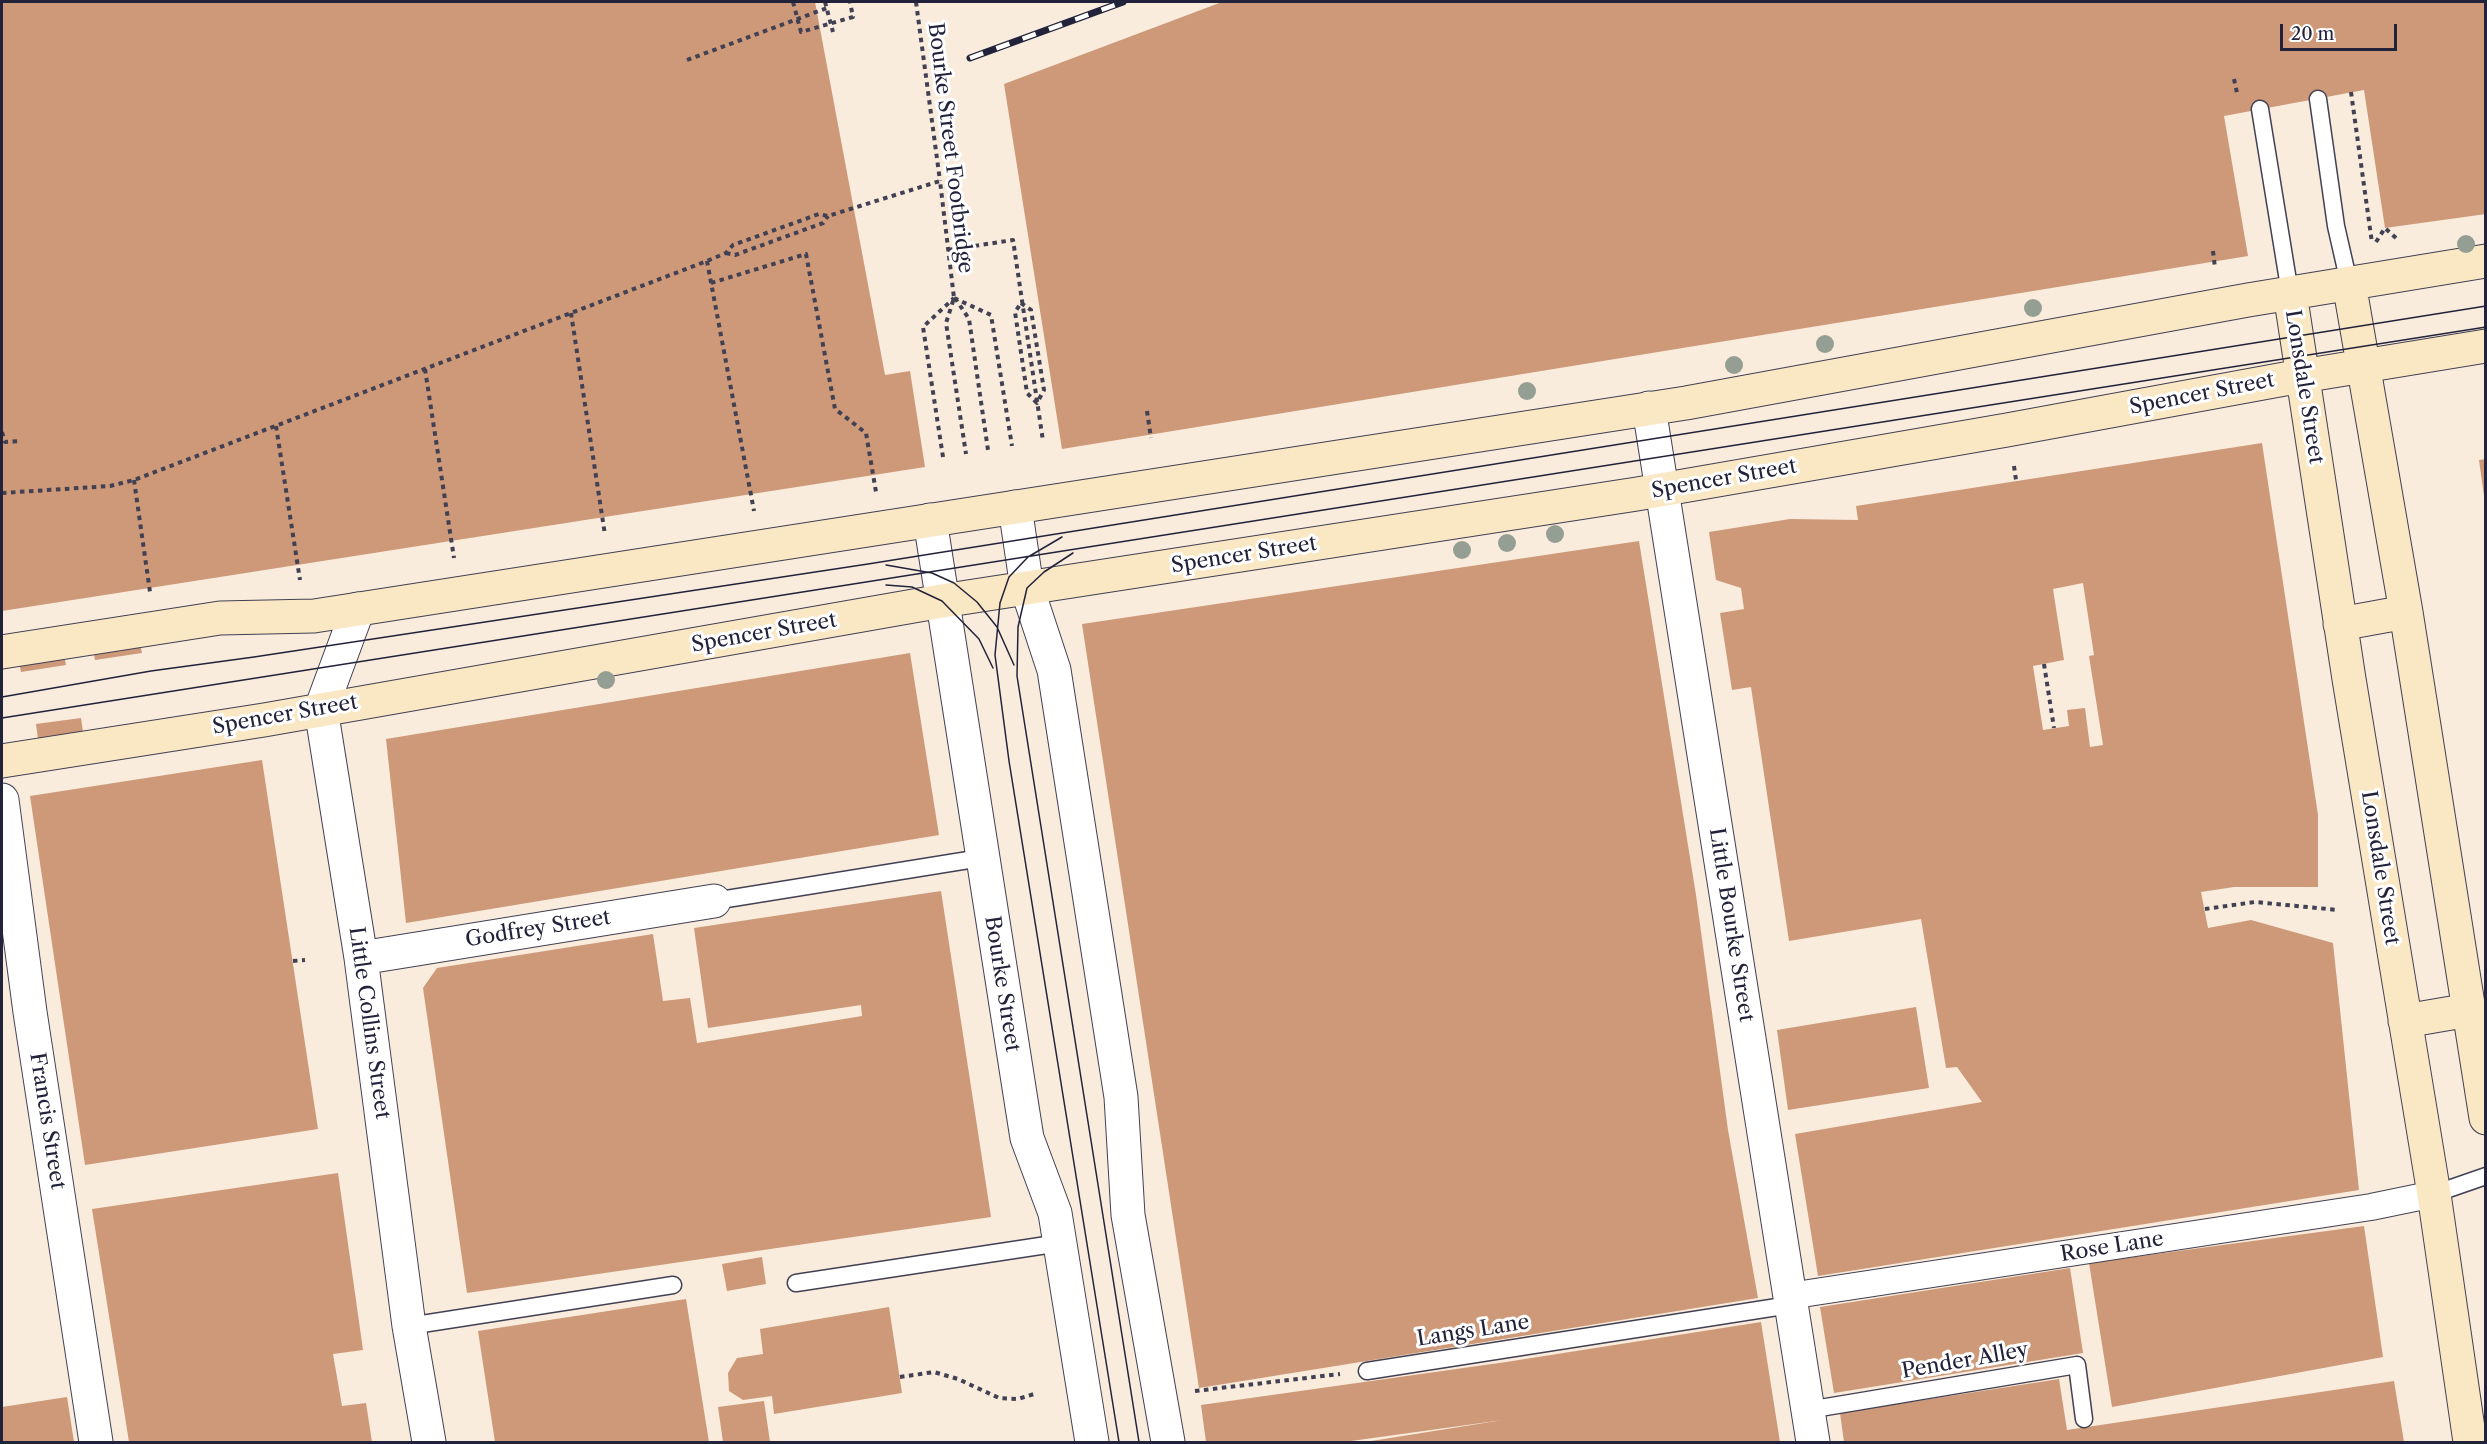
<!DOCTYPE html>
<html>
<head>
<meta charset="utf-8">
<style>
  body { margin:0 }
  #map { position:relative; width:2487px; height:1444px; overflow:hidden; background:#f9ecdd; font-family:"Libre Caslon Text",serif }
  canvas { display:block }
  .frame { position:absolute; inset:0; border:3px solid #22223b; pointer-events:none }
  .scale { position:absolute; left:2280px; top:24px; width:117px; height:27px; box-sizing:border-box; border:3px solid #22223b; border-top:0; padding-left:8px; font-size:18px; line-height:21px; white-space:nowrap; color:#22223b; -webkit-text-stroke:4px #fff; paint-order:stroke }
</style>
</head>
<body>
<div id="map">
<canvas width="2487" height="1444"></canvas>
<div class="frame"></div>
<div class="scale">20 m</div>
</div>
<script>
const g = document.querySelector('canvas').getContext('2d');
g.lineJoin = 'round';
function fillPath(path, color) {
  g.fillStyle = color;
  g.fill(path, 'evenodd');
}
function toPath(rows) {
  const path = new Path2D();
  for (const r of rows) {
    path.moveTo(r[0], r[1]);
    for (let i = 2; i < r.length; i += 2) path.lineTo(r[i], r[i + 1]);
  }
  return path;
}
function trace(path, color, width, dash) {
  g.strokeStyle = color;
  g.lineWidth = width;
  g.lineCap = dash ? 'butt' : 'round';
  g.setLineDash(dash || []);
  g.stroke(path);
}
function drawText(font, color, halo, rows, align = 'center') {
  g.font = font + ' "Libre Caslon Text",serif';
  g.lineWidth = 6;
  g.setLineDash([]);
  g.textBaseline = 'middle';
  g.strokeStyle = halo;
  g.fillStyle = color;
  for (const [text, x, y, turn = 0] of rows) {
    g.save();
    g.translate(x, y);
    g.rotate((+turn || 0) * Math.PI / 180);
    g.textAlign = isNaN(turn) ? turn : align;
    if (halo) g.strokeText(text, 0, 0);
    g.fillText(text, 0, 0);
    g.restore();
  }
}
fillPath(toPath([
  [2,2,815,2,885,375,910,371,925,467,2,611],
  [1222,2,2486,2,2486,214,2385,228,2364,90,2224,116,2248,256,1062,449,1004,84],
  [2262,443,2318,815,2318,887,2234,887,2201,892,2208,928,2251,920,2333,943,2359,1190,1818,1276,1795,1134,1982,1102,1957,1067,1946,1068,1921,919,1789,941,1751,687,1732,690,1720,613,1744,609,1741,588,1716,580,1709,532,1790,519,1858,520,1856,506],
  [2083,583,2094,655,2089,656,2103,745,2090,747,2085,708,2067,710,2069,726,2043,730,2033,666,2064,660,2053,589],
  [2486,459,2486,496,2484,496,2479,460],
  [1639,541,1696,895,1728,1130,1758,1298,1199,1388,1082,624],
  [140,643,142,653,95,660,93,650],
  [910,653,939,835,406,923,386,739],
  [64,655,66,665,21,672,19,662],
  [81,718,83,732,38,739,36,724],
  [262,760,318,1129,85,1165,30,796],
  [941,891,991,1217,467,1293,423,988,437,968,653,934,663,1001,690,998,697,1043,862,1016,861,1005,708,1028,694,928],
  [1916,1007,1929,1088,1788,1110,1777,1030],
  [338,1173,363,1350,333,1354,342,1406,366,1403,372,1442,129,1442,92,1209],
  [2364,1226,2383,1357,2112,1407,2089,1263],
  [762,1257,766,1284,727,1291,722,1264],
  [2070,1268,2083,1353,1834,1393,1820,1307],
  [686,1299,709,1442,495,1442,478,1331],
  [889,1307,902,1393,774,1414,772,1396,743,1400,729,1391,728,1373,737,1358,763,1354,760,1329],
  [1761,1322,1780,1442,1365,1442,1503,1420,1344,1442,1206,1442,1201,1405,1506,1362],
  [2059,1379,2067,1430,2394,1381,2404,1442,1844,1442,1840,1413],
  [67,1397,74,1442,2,1442,2,1407],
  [764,1401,770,1442,723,1442,718,1407]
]), '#cd9978');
const service = toPath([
  [2318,99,2336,226,2349,283],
  [2260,109,2290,293],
  [714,901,981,858],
  [2434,1194,2486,1176],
  [796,1283,1060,1243],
  [409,1326,673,1285],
  [1367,1371,1790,1305],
  [1808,1410,2077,1365,2084,1419]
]);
const pedestrian = toPath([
  [1789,1296,2371,1207,2434,1194]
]);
const minor = toPath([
  [1649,408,1813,1442],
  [358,609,321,709,361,958,409,1326,429,1442],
  [2,800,30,1012,96,1442],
  [361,958,714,901]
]);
const tertiary = toPath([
  [1015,507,1027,588,1054,670,1121,1097,1128,1215,1168,1442],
  [930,520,1023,1113,1027,1138,1055,1213,1092,1442]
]);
const secondary = toPath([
  [2349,283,2406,612,2486,1118],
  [2290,293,2349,679,2434,1194,2470,1442],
  [2340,624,2406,612],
  [2,652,220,618,314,616,1686,403,2248,300,2486,261],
  [2,761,264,720,942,601,1637,494,2007,430,2290,378,2486,346],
  [2405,1021,2469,1010]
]);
trace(service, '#424053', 19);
trace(pedestrian, '#424053', 28);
trace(minor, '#424053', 35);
trace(tertiary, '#424053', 35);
trace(secondary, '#424053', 35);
trace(toPath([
  [793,2,801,32,853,17,850,2],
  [825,2,833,32],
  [687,60,827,8],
  [2234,79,2237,93],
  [2351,92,2372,243],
  [2376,242,2385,228,2396,238],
  [948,250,1013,240,1043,441],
  [2213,251,2215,268],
  [726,253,735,255,823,223,828,216],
  [707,261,754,511],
  [711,283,806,254,835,409,866,433,876,492],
  [954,298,991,315,1012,446],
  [955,298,969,319,988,450],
  [1021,303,1031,310,1044,390,1037,403,1027,393,1015,312,1021,303],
  [571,313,605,535],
  [425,369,454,558],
  [1147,411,1151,438],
  [276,426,300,580],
  [2,432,5,442,21,441],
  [943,457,923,327,954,298],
  [2014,466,2016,480],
  [134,480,150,592],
  [2,493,110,486,134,480,707,261,726,253,733,245,819,214,828,216,940,181,954,298,946,323,966,454],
  [2044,664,2054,728],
  [2205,909,2255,902,2338,910],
  [293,961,305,960],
  [900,1377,934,1372,958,1379,999,1398,1018,1399,1034,1394],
  [1195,1391,1340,1374]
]), '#424053', 4, [4.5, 4.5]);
trace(service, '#fff', 16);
trace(pedestrian, '#fff', 26);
trace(minor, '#fff', 33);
trace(tertiary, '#fff', 33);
trace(secondary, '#fae7c3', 33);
trace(toPath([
  [1062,537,1028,557,1009,577,1000,603,995,655,1009,761,1119,1442],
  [1073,553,1044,572,1027,588,1018,627,1017,676,1139,1442],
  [886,565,932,573,954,583,977,602,997,627,1014,665],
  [886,585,912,587,942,601,979,639,993,668],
  [2,697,151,671,254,657,868,564,2486,306],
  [2,718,2486,327]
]), '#22223b', 1.5);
const rail = toPath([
  [970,58,1123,2]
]);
trace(rail, '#22223b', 7);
trace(rail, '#fff', 4.5, [14]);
trace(toPath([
  [916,2,940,181]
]), '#424053', 4, [4.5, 4.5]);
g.fillStyle = '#959e93';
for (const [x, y] of [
  [2466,244],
  [2033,308],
  [1825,344],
  [1734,365],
  [1527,391],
  [1555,534],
  [1507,543],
  [1462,550],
  [606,680]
]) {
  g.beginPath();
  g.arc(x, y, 9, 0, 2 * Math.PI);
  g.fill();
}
drawText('21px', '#22223b', '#fff', [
  ["Bourke Street Footbridge",950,148,83],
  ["Lonsdale Street",2304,387,81],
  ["Spencer Street",2202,394,-11],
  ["Spencer Street",1724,479,-10],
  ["Spencer Street",1244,555,-9],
  ["Spencer Street",764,633,-10],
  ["Spencer Street",285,715,-10],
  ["Lonsdale Street",2380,868,81],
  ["Little Bourke Street",1731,925,81],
  ["Godfrey Street",538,929,-9],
  ["Bourke Street",1002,984,81],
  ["Little Collins Street",369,1023,82],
  ["Francis Street",47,1121,81],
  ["Rose Lane",2112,1247,-9],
  ["Langs Lane",1473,1331,-9],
  ["Pender Alley",1965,1361,-10]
]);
</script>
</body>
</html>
